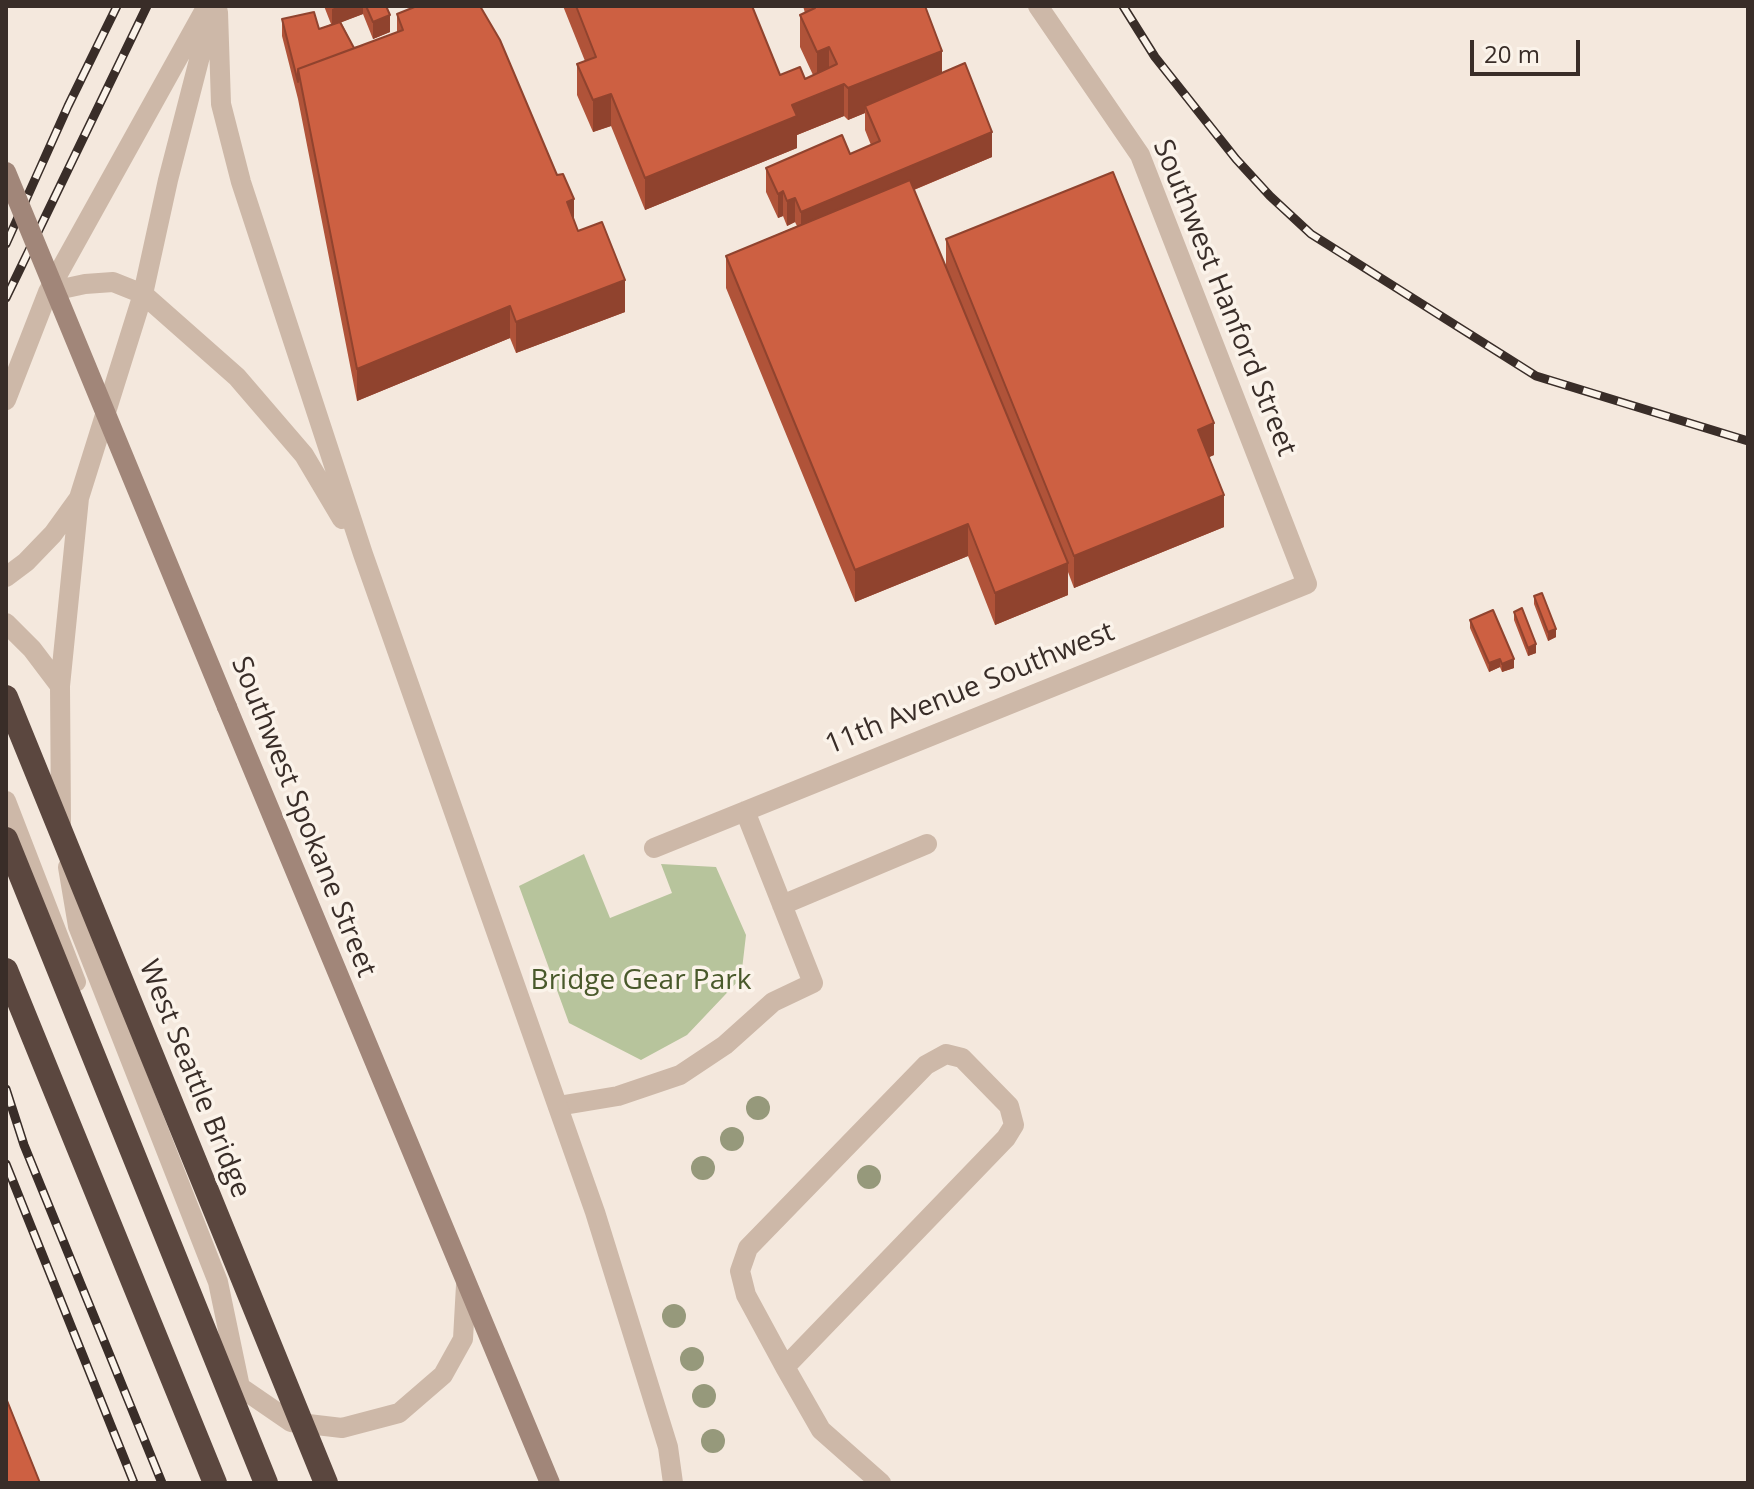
<!DOCTYPE html>
<html>
<head>
<meta charset="utf-8">
<style>
  body { margin:0 }
  #map { position:relative; width:1754px; height:1489px; overflow:hidden; background:#f4e8dd; font-family:"Open Sans",sans-serif }
  canvas { display:block }
  .frame { position:absolute; inset:0; border:8px solid #392d28; pointer-events:none }
  .scale { position:absolute; left:1470px; top:40px; width:110px; height:36px; box-sizing:border-box; border:4px solid #392d28; border-top:0; padding-left:10px; font-size:24px; line-height:28px; white-space:nowrap; color:#392d28; -webkit-text-stroke:6px #fbf3ea; paint-order:stroke }
</style>
</head>
<body>
<div id="map">
<canvas width="1754" height="1489"></canvas>
<div class="frame"></div>
<div class="scale">20 m</div>
</div>
<script>
const g = document.querySelector('canvas').getContext('2d');
g.lineJoin = 'round';
function fillPath(path, color) {
  g.fillStyle = color;
  g.fill(path, 'evenodd');
}
function toPath(rows) {
  const path = new Path2D();
  for (const r of rows) {
    path.moveTo(r[0], r[1]);
    for (let i = 2; i < r.length; i += 2) path.lineTo(r[i], r[i + 1]);
  }
  return path;
}
function trace(path, color, width, dash) {
  g.strokeStyle = color;
  g.lineWidth = width;
  g.lineCap = dash ? 'butt' : 'round';
  g.setLineDash(dash || []);
  g.stroke(path);
}
function drawText(font, color, halo, rows, align = 'center') {
  g.font = font + ' "Open Sans",sans-serif';
  g.lineWidth = 7;
  g.setLineDash([]);
  g.textBaseline = 'middle';
  g.strokeStyle = halo;
  g.fillStyle = color;
  for (const [text, x, y, turn = 0] of rows) {
    g.save();
    g.translate(x, y);
    g.rotate((+turn || 0) * Math.PI / 180);
    g.textAlign = isNaN(turn) ? turn : align;
    if (halo) g.strokeText(text, 0, 0);
    g.fillText(text, 0, 0);
    g.restore();
  }
}
fillPath(toPath([
  [584,854,610,918,672,893,661,864,716,867,746,935,741,978,687,1035,641,1060,569,1023,519,886]
]), '#b7c49c');
trace(toPath([
  [654,848,1307,584,1140,155,1038,6],
  [782,905,927,844],
  [558,1106,618,1096,680,1075,725,1045,773,1002,813,983,745,811],
  [785,1367,1006,1138,1014,1125,1009,1106,962,1058,946,1054,926,1065,748,1248,740,1271,746,1295,785,1367,821,1430,881,1483]
]), '#cdb8a8', 20);
trace(toPath([
  [218,12,221,104,241,182,363,554,595,1212,668,1447,673,1483],
  [48,292,85,284,113,282,143,294,237,377,304,455,342,519],
  [6,400,48,292,203,13],
  [6,577,26,562,53,534,79,498],
  [6,623,32,649,60,686],
  [6,801,76,982],
  [61,823,60,686,79,498,143,294,168,180,213,6],
  [68,867,78,926,218,1282,240,1387,291,1422,342,1428,399,1413,443,1375,463,1339,466,1285]
]), '#cdb8a8', 20);
trace(toPath([
  [227,707,550,1483]
]), '#a18679', 20);
trace(toPath([
  [6,839,266,1483],
  [6,970,215,1483]
]), '#5b473f', 24);
const rail = toPath([
  [1123,6,1155,57,1236,159,1270,196,1311,234,1536,376,1748,441],
  [6,244,68,106,117,6],
  [6,298,147,6],
  [6,1089,24,1145,162,1483],
  [6,1164,134,1483]
]);
trace(rail, '#392d28', 9);
trace(rail, '#fbf3ea', 6, [18]);
trace(toPath([
  [6,172,227,707]
]), '#a18679', 20);
trace(toPath([
  [6,697,326,1483]
]), '#5b473f', 24);
g.fillStyle = '#96997b';
for (const [x, y] of [
  [758,1108],
  [732,1139],
  [703,1168],
  [869,1177],
  [674,1316],
  [692,1359],
  [704,1396],
  [713,1441]
]) {
  g.beginPath();
  g.arc(x, y, 12, 0, 2 * Math.PI);
  g.fill();
}
fillPath(toPath([
  [324,6,386,6,390,32,373,39,363,14,341,22,354,48,397,33,397,14,574,220,578,231,625,312,516,353,510,338,357,401,298,99,282,36,282,19,319,29,331,24],
  [563,6,752,6,780,75,805,79,813,75,800,47,800,15,805,13,803,6,925,6,942,73,992,157,914,190,946,267,946,239,1214,455,1209,457,1224,527,1074,588,1068,572,1068,595,995,625,968,556,855,602,726,288,726,256,797,226,795,222,787,226,783,216,778,218,766,192,766,168,850,154,871,145,865,130,865,113,848,120,844,116,797,135,797,148,645,210,611,126,593,132,577,95,577,64,585,61],
  [1534,596,1556,637,1548,641,1534,604],
  [1514,612,1536,653,1528,656,1514,620],
  [1470,620,1514,668,1502,672,1500,667,1489,672,1470,628]
]), '#b05339');
fillPath(toPath([
  [339,6,363,6,363,14,332,26,332,9],
  [390,15,390,32,373,39,373,22],
  [829,47,829,79,817,84,817,52],
  [942,51,942,83,865,106,865,113,848,120,848,88],
  [844,84,844,116,797,135,797,148,645,210,645,178,792,105],
  [611,94,611,126,593,132,593,100],
  [992,132,992,157,801,237,801,212],
  [783,191,783,216,778,218,778,194],
  [795,198,795,222,787,226,787,201],
  [574,199,574,231,567,202],
  [625,280,625,312,516,353,516,322],
  [510,306,510,338,357,401,357,369],
  [1214,423,1214,455,1198,462,1198,430],
  [1224,495,1224,527,1074,588,1074,556],
  [968,524,968,556,855,602,855,570],
  [1068,563,1068,595,995,625,995,593],
  [1556,629,1556,637,1548,641,1548,632],
  [1536,644,1536,653,1528,656,1528,648],
  [1500,659,1500,667,1489,672,1489,663],
  [1514,659,1514,668,1502,672,1502,664]
]), '#90432e');
const building = toPath([
  [366,6,386,6,390,15,373,22,366,6],
  [417,6,480,6,500,40,557,175,563,174,574,199,567,202,578,231,602,222,625,280,516,322,510,306,357,369,298,69,403,30,397,14,417,6],
  [576,6,752,6,780,75,800,67,805,79,837,64,829,47,817,52,800,15,815,8,815,6,925,6,942,51,848,88,844,84,792,105,797,116,645,178,611,94,593,100,577,64,596,57,576,6],
  [314,12,319,29,340,22,354,48,363,45,298,69,298,82,282,19,314,12],
  [965,63,992,132,801,212,795,198,787,201,783,191,778,194,766,168,842,135,850,154,880,141,865,106,965,63],
  [1113,172,1214,423,1198,430,1224,495,1074,556,946,239,1113,172],
  [910,180,1068,563,995,593,968,524,855,570,726,256,910,180],
  [1542,593,1556,629,1548,632,1534,596,1542,593],
  [1522,608,1536,644,1528,648,1514,612,1522,608],
  [1493,610,1514,659,1502,664,1500,659,1489,663,1470,620,1493,610],
  [6,1398,40,1483,6,1483,6,1398]
]);
fillPath(building, '#cd6042');
trace(building, '#90432e', 2);
drawText('28px', '#392d28', '#fbf3ea', [
  ["Southwest Hanford Street",1224,298,68],
  ["11th Avenue Southwest",970,689,-22],
  ["Southwest Spokane Street",303,817,68],
  ["West Seattle Bridge",194,1079,68]
]);
drawText('28px', '#49592b', '#fbf3ea', [
  ["Bridge Gear Park",641,981]
]);
</script>
</body>
</html>
